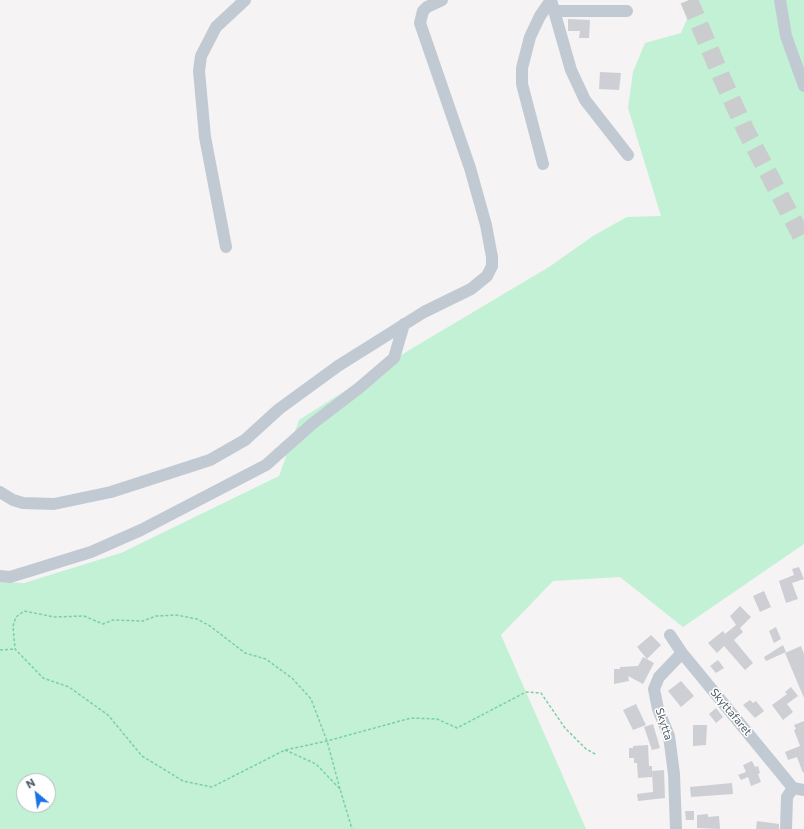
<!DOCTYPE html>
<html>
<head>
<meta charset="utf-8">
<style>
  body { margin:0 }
  #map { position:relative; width:804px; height:829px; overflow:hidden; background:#f5f3f3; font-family:Commissioner,sans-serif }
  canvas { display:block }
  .north { position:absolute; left:16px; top:773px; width:40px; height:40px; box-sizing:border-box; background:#fff; border:1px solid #b7bbc0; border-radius:50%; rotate:331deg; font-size:11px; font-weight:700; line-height:16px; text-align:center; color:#4a5661 }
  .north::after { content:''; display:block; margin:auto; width:14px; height:18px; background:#1a73e8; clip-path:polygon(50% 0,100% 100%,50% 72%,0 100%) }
</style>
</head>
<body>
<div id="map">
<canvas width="804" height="829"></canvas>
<div class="north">N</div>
</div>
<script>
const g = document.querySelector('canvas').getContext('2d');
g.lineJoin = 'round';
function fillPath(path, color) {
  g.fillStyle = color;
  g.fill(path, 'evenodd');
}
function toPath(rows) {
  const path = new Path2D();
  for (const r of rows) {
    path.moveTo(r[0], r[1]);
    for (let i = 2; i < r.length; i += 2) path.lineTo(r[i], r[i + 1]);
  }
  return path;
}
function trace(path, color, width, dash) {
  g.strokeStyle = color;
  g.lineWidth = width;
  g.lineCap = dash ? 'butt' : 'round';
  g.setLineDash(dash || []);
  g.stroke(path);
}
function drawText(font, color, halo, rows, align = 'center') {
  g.font = font + ' Commissioner,sans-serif';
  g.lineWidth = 3;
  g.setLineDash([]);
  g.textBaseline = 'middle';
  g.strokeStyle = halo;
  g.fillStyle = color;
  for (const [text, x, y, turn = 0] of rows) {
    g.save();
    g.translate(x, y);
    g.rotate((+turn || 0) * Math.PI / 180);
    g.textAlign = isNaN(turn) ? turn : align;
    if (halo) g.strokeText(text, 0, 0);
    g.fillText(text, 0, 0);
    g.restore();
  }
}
fillPath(toPath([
  [695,0,804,0,804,544,683,627,620,577,553,581,501,635,586,829,0,829,0,582,24,583,121,553,279,476,299,420,411,349,549,267,593,236,627,217,661,216,628,108,633,72,645,43,681,33],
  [24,781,48,781,48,805,24,805]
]), '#c3f1d5');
fillPath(toPath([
  [568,19,590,20,589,38,579,38,580,31,568,31],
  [600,72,621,73,619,90,599,89],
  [799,567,804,579,792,583,798,599,786,603,779,581,794,575,792,569],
  [764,591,771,607,760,612,753,596],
  [740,606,751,617,740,628,743,632,734,640,753,663,745,670,724,646,717,653,708,643,723,631,725,634,736,625,730,616],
  [776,627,781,639,774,643,769,631],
  [651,635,661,645,647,659,637,647],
  [783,645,786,652,766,661,764,657],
  [801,646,804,654,804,698,785,653],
  [643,657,654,663,643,684,628,676,629,681,614,684,614,669,620,669,620,667,638,666],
  [718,660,724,668,716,673,710,666],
  [681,681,694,696,681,707,668,691],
  [791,687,798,696,787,704,793,712,783,720,772,705,787,694,785,692],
  [750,700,753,703,756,701,764,711,755,718,743,705],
  [636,704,646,725,633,730,623,710],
  [716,708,723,717,716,723,709,714],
  [804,721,804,772,803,773,797,757,788,760,785,752,800,746,794,730,796,729,794,725],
  [653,724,660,748,652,750,644,727],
  [693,725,707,725,706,745,693,746],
  [648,745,649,766,652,766,652,777,638,778,637,763,634,763,634,758,629,758,629,748,633,748,633,746],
  [752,761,755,767,758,766,760,773,758,774,761,782,751,786,748,777,741,780,738,775,746,772,743,765],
  [664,770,665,798,638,801,637,794,653,792,652,771],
  [732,783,733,794,691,797,690,787],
  [685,811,694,811,694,820,686,820],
  [708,814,708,817,719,816,720,829,697,828,697,815],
  [757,821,779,824,779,829,756,829]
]), '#cdcfd5');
trace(toPath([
  [689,0,721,76,746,131,804,241]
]), '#caccce', 18, [18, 9]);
trace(toPath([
  [0,650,15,649],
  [285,750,316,764,340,789,352,829],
  [340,789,327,741,311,699,293,679,266,659,245,653,210,626,197,619,176,615,156,616,143,621,113,620,103,624,84,616,54,617,24,611,16,617,13,626,15,649,43,678,69,687,108,715,142,756,183,781,212,787,285,750,327,741,411,718,437,719,457,728,526,692,541,693,565,728,586,749,597,755]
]), '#7ad0a6', 1.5, [3, 2]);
trace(toPath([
  [551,0,571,70,585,100,628,155],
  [780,0,786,36,804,86],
  [554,11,627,11],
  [543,164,522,84,522,68,530,37,540,16,551,0],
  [226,247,205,137,199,71,201,56,216,27,245,0],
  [0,492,13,500,23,503,54,504,111,492,210,460,245,440,279,409,338,366,424,312,471,289,487,276,492,266,492,257,486,225,470,168,420,23,423,11,427,7,442,0],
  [0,576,10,577,91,552,141,530,266,465,312,424,359,388,394,358,404,324],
  [670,635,682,653,793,788,804,790],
  [676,829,674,774,669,736,658,709,654,689,659,677,682,653],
  [786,829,787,797,793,788]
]), '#c1cad2', 12);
drawText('11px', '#4a5661', '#fff', [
  ["Skyttafaret",731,712,50],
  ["Skytta",664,724,72]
]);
</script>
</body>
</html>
